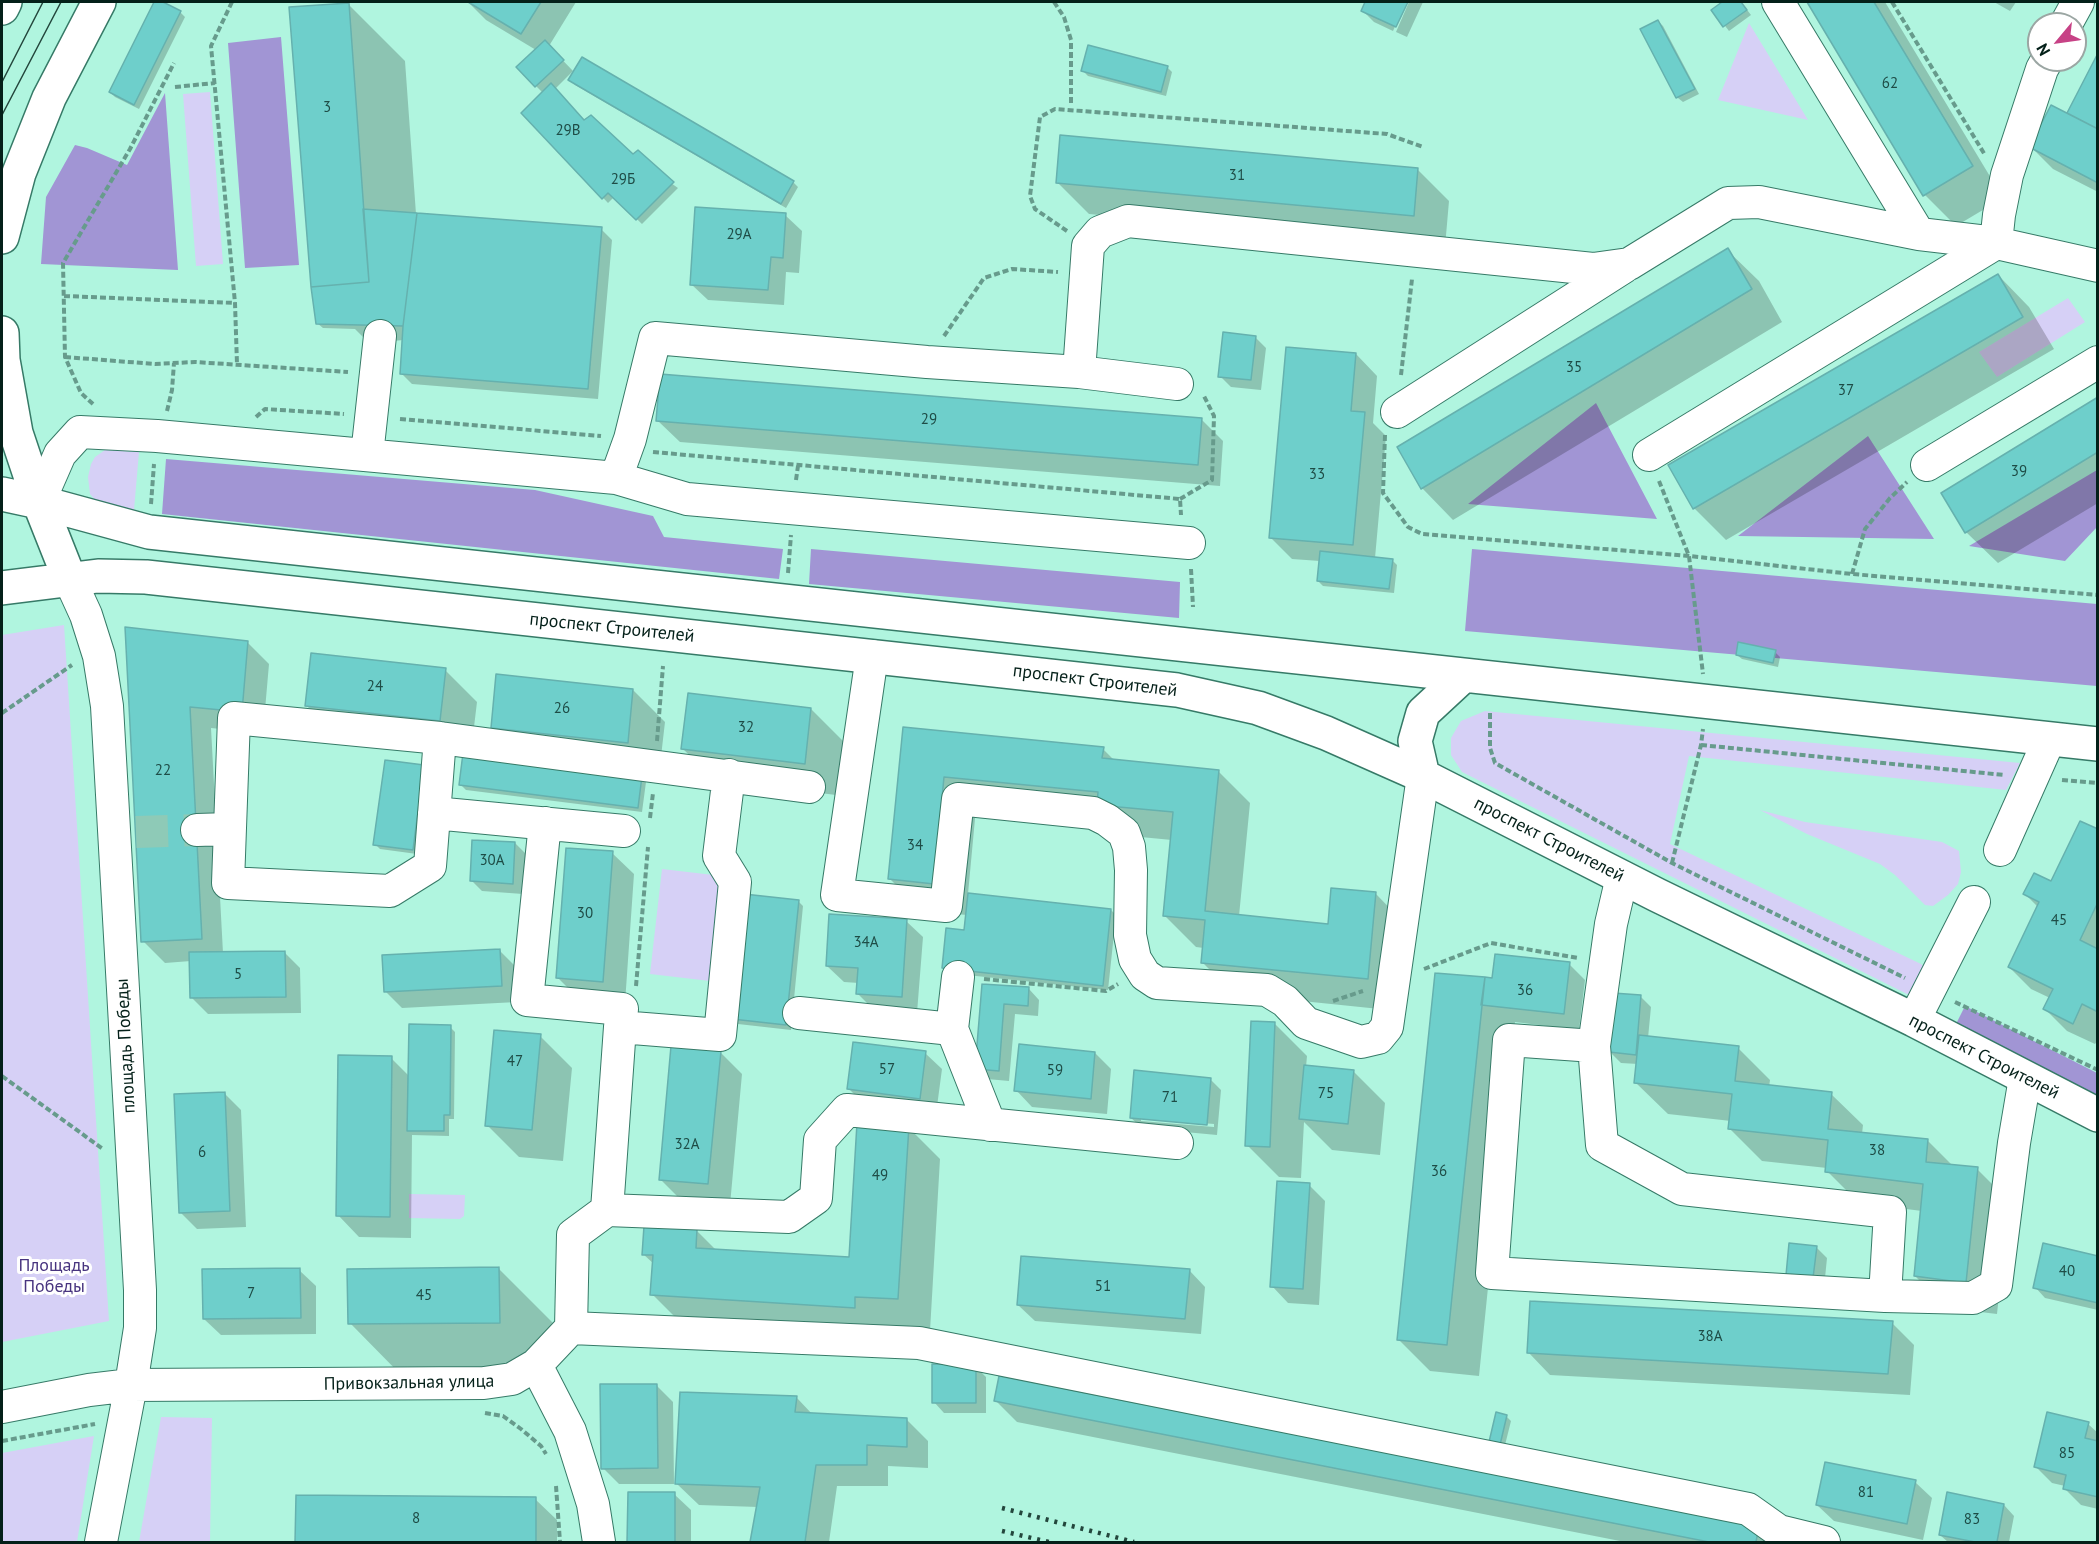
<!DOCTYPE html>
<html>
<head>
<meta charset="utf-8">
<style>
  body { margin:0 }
  #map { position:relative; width:2099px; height:1544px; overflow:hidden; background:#b0f5df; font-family:"PT Sans",sans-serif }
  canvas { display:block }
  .frame { position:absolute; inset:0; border:3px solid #042019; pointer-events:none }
  .north { position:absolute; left:2027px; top:12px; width:60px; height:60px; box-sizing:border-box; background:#fff; border:2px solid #9ba6a3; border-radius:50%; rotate:241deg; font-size:16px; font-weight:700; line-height:24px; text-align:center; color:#042019 }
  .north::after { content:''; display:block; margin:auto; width:21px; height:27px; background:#c74286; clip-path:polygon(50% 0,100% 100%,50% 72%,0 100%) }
</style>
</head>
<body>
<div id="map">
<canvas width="2099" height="1544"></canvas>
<div class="frame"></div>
<div class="north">N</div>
</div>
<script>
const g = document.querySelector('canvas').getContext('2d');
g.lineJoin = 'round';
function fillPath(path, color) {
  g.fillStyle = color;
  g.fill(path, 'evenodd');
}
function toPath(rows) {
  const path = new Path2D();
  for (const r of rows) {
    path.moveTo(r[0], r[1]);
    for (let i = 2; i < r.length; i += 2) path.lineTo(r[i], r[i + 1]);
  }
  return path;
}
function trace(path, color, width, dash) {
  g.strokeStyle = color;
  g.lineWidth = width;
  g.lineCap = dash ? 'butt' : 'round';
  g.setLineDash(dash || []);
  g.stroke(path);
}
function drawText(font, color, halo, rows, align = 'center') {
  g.font = font + ' "PT Sans",sans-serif';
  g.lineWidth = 6;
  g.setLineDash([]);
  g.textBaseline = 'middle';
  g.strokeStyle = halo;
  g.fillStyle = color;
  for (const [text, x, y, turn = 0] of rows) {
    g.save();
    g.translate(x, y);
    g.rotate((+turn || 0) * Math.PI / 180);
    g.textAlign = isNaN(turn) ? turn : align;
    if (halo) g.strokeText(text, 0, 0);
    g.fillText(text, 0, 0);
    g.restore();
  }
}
fillPath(toPath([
  [1749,23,1808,120,1718,100],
  [210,92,223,264,196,266,183,94],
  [2068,298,2085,322,1997,377,1979,352],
  [105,450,139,452,134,510,97,502,90,494,88,477,91,464,95,457],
  [64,625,109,1321,2,1342,2,635],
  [1485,711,2020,763,2006,790,1689,756,1670,844,1921,964,1925,967,1911,996,1462,772,1451,755,1451,738,1461,721],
  [1760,810,1805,822,1942,842,1959,851,1961,872,1958,884,1948,895,1933,906,1925,905,1895,875,1880,864,1807,834],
  [662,869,722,876,710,981,650,974],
  [409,1194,465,1195,464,1216,460,1219,409,1218],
  [161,1417,212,1418,210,1542,139,1542],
  [94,1436,77,1542,2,1542,2,1453]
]), '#d6d0f6');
fillPath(toPath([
  [281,37,299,265,245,268,228,43],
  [165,93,178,270,41,264,46,197,75,145,87,148,127,165],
  [1596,403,1657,519,1468,504],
  [1868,436,1934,539,1738,536],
  [166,459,535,490,653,516,664,537,783,549,779,579,162,514],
  [2097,470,2097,527,2065,561,1969,546],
  [811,549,1180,582,1179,618,809,584],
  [1472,549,2097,604,2097,686,1465,631],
  [1965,1006,2097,1073,2097,1104,1953,1030]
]), '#a195d4');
fillPath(toPath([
  [156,2,180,12,185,17,139,109,115,97,110,92],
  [468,2,576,2,549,46,573,71,555,89,584,122,678,188,642,224,614,197,608,203,523,113,543,93,518,68,536,50,486,20],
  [1367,2,1406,2,1393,31,1374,22,1363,11],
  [1409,2,1423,2,1407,37,1396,32],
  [1725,2,1741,2,1751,15,1729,31,1713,10],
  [1809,2,1885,2,2003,198,1956,226,1925,195],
  [1994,2,2016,2,2010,11],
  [348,4,405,61,416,214,601,229,612,240,598,399,412,384,402,374,404,340,369,343,355,329,323,328,317,323],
  [1658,21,1663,26,1699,94,1683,102,1678,98,1642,30],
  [2098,56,2098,192,2053,169,2031,147,2073,117,2068,112],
  [1167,67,1172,72,1166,96,1088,76,1083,71],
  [570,80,793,182,798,187,786,208,575,85],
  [1417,169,1449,201,1445,247,1089,214,1058,183],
  [785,215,802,231,799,273,786,272,784,305,708,300,691,284],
  [1727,250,1759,281,1782,322,1453,520,1422,488],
  [1998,275,2029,307,2054,349,1726,540,1694,508],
  [1255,337,1266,348,1261,390,1231,387,1220,376],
  [1356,354,1377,376,1373,423,1386,436,1375,558,1392,560,1397,565,1394,593,1323,586,1318,581,1320,561,1292,559,1270,537],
  [2098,399,2098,503,1998,563,1966,532],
  [1202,420,1223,441,1220,486,680,442,658,421],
  [127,629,247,642,269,664,263,733,211,728,223,953,284,952,300,968,301,1013,208,1014,192,998,191,961,165,963,143,941],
  [1775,652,1780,657,1778,667,1742,659,1737,655],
  [445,670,477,702,471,752,338,737,307,706],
  [633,690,665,722,659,774,641,777,646,782,642,812,466,790,461,785,527,763,492,728],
  [811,709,843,741,836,795,715,780,683,749],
  [905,729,1103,749,1115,761,1218,771,1250,803,1239,916,1329,925,1376,894,1407,926,1399,1011,1234,994,1202,962,1204,948,1196,947,1164,915,1172,840,1130,836,976,808,968,894,1111,910,1116,915,1108,990,948,973,943,968,966,931,967,915,922,911,890,879],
  [424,767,417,854,380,849,375,844],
  [2098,830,2098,1040,2095,1044,2067,1031,2045,1009,2050,998,2031,989,2009,967,2038,907,2025,894,2051,883],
  [515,843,526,854,523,894,482,891,471,880],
  [612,853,634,874,625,1003,580,1000,558,978],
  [798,901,803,906,791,1030,738,1024,733,1019],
  [906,921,923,937,917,1013,874,1010,858,994,859,983,844,982,827,966],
  [499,950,516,967,517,1002,402,1008,385,991],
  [1569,964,1585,980,1579,1030,1515,1022,1479,1376,1430,1371,1398,1339,1436,974,1494,980],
  [983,985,1029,989,1039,1000,1038,1016,1015,1014,1009,1081,987,1079,976,1068],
  [1640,996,1651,1007,1648,1038,1738,1048,1770,1080,1769,1087,1831,1094,1863,1125,1862,1134,1928,1141,1953,1166,1977,1169,2009,1201,1997,1314,1947,1308,1915,1276,1922,1211,1859,1203,1827,1171,1827,1168,1762,1161,1730,1129,1731,1121,1668,1114,1636,1083,1638,1064,1621,1063,1610,1052],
  [1275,1024,1307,1056,1306,1067,1353,1071,1385,1103,1380,1155,1332,1150,1304,1122,1301,1178,1279,1177,1247,1145],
  [450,1027,455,1032,454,1119,449,1119,449,1136,412,1135,411,1238,359,1237,338,1215,391,1058,409,1076],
  [540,1036,572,1068,563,1161,519,1157,487,1125],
  [720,1052,742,1074,730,1205,682,1201,660,1179],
  [925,1053,942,1069,936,1114,865,1105,849,1089],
  [1095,1053,1111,1069,1107,1114,1032,1107,1016,1090],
  [1210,1079,1221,1090,1217,1135,1142,1128,1131,1118],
  [1141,1118,1214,1124,1214,1127,1141,1121],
  [225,1094,241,1110,246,1227,197,1229,180,1212],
  [908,1127,940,1159,930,1331,684,1326,652,1294,654,1264,643,1254,697,1231,716,1250,850,1259],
  [1309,1185,1325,1201,1319,1305,1288,1303,1272,1286],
  [1816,1247,1827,1258,1824,1288,1798,1285],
  [2098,1257,2098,1310,2045,1298,2035,1287],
  [499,1269,555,1325,556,1379,406,1380,350,1323],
  [299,1270,316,1286,316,1334,221,1335,204,1319],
  [1189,1270,1205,1287,1201,1334,1035,1321,1018,1305],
  [1892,1323,1914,1345,1910,1395,1550,1375,1529,1353],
  [975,1366,986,1377,986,1413,944,1413,934,1402],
  [656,1385,673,1402,674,1484,619,1484,603,1468],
  [797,1398,813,1415,906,1419,928,1441,928,1468,888,1466,888,1486,837,1486,829,1542,752,1542,758,1507,699,1505,677,1484],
  [995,1400,1759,1528,1774,1542,1625,1542,1017,1422],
  [1506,1416,1511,1421,1504,1449,1495,1447],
  [2088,1424,2098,1433,2098,1509,2081,1505,2064,1488,2065,1486,2052,1483,2036,1467],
  [1915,1482,1932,1498,1923,1540,1834,1521,1817,1505],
  [629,1493,674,1494,691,1510,691,1542,629,1542],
  [297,1497,535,1499,557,1520,557,1542,297,1542],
  [2004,1505,2014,1516,2009,1542,1948,1542,1940,1535]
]), '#0003');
const building = toPath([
  [154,2,163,2,181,11,134,105,109,92,154,2],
  [468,2,541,2,521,34,468,2],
  [1365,2,1408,2,1396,27,1361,11,1365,2],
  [1722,2,1741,2,1747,10,1723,27,1711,10,1722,2],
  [1807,2,1874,2,1973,166,1923,196,1807,2],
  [349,3,369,282,311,287,289,7,349,3],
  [1658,20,1695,89,1676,98,1640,29,1658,20],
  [545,40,564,60,535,87,516,67,545,40],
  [1088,45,1168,66,1161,92,1081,71,1088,45],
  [2098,53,2098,129,2067,113,2098,53],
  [582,57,794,181,781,204,568,80,582,57],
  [551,83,584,120,591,115,633,154,638,150,674,182,636,220,608,193,602,199,521,113,551,83],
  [2051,105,2098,129,2098,183,2029,147,2051,105],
  [1060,135,1418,168,1414,216,1056,183,1060,135],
  [695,207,786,213,783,258,771,257,768,290,690,285,695,207],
  [363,209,417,213,403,326,316,324,311,287,369,282,363,209],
  [417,213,602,227,588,389,400,374,403,326,417,213],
  [1728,248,1752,289,1421,489,1397,447,1728,248],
  [1998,274,2023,317,1693,509,1668,465,1998,274],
  [1223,332,1256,336,1251,380,1218,377,1223,332],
  [1286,347,1356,353,1351,411,1365,412,1353,545,1269,538,1286,347],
  [660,374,1202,418,1198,465,656,421,660,374],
  [2098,397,2098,452,1965,533,1941,493,2098,397],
  [1320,551,1393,559,1389,589,1317,581,1320,551],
  [125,627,248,641,242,712,190,707,202,939,141,942,125,627],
  [1738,642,1776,650,1773,663,1736,655,1738,642],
  [311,653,446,668,440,721,305,706,311,653],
  [496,674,633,689,628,743,491,728,496,674],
  [688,693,811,708,805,764,681,749,688,693],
  [903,727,1104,747,1102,758,1219,770,1205,911,1328,924,1331,888,1376,892,1368,979,1201,963,1205,920,1163,916,1173,812,1097,805,1098,792,944,777,934,884,888,879,903,727],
  [463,753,642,776,638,808,459,785,463,753],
  [385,760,424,765,413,850,373,845,385,760],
  [2080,821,2098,829,2098,902,2080,940,2098,949,2098,1012,2082,1004,2073,1024,2043,1009,2053,989,2008,967,2039,902,2023,894,2034,873,2051,881,2080,821],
  [472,840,515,842,513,884,470,881,472,840],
  [566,848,613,851,603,982,556,978,566,848],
  [968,893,1111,909,1103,986,942,968,946,928,964,930,968,893],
  [744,894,799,900,786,1025,732,1019,744,894],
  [829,914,907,919,902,997,856,994,858,968,826,966,829,914],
  [500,949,502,986,384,992,382,955,500,949],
  [285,951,286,997,190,998,189,952,285,951],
  [1495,954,1570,962,1564,1014,1481,1005,1485,977,1492,978,1495,954],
  [1435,973,1485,977,1447,1345,1397,1340,1435,973],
  [982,984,1029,987,1028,1006,1004,1004,999,1071,975,1069,982,984],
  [1613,993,1641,995,1636,1055,1609,1052,1613,993],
  [1251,1021,1275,1022,1270,1147,1245,1146,1251,1021],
  [409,1024,451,1025,450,1115,444,1115,444,1131,407,1131,409,1024],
  [494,1030,541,1034,532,1130,485,1126,494,1030],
  [1639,1035,1739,1046,1735,1081,1832,1092,1828,1129,1928,1139,1926,1162,1978,1167,1966,1283,1914,1276,1923,1184,1825,1172,1828,1140,1728,1129,1732,1094,1634,1083,1639,1035],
  [853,1042,926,1051,920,1099,847,1089,853,1042],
  [1019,1044,1095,1052,1091,1099,1014,1091,1019,1044],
  [671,1046,721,1051,708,1184,659,1180,671,1046],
  [338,1055,392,1056,390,1217,336,1216,338,1055],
  [1304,1065,1354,1070,1348,1124,1299,1119,1304,1065],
  [1134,1070,1211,1078,1207,1125,1130,1118,1134,1070],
  [225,1092,230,1211,179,1213,174,1094,225,1092],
  [857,1123,909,1126,898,1299,855,1297,855,1308,650,1295,653,1255,642,1255,644,1226,697,1229,696,1248,849,1257,857,1123],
  [1277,1181,1310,1183,1303,1289,1270,1287,1277,1181],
  [1789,1243,1817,1246,1813,1278,1786,1275,1789,1243],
  [2043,1243,2098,1256,2098,1303,2033,1288,2043,1243],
  [1021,1256,1190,1269,1185,1319,1017,1305,1021,1256],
  [499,1267,500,1323,348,1324,347,1269,499,1267],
  [300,1268,301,1318,203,1319,202,1269,300,1268],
  [1530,1301,1893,1321,1888,1374,1527,1353,1530,1301],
  [932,1364,976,1365,976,1403,932,1403,932,1364],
  [999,1376,1759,1526,1756,1542,1709,1542,994,1401,999,1376],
  [600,1384,657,1384,658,1468,601,1469,600,1384],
  [680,1392,797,1396,795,1412,907,1418,907,1447,867,1445,867,1465,816,1465,805,1542,750,1542,760,1487,675,1484,680,1392],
  [1496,1412,1507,1415,1500,1445,1489,1442,1496,1412],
  [2047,1412,2089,1422,2085,1438,2098,1441,2098,1497,2063,1489,2066,1475,2034,1467,2047,1412],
  [1825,1462,1916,1480,1907,1524,1816,1505,1825,1462],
  [628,1492,675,1492,675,1542,627,1542,628,1492],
  [1947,1492,2004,1504,1997,1542,1975,1542,1939,1535,1947,1492],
  [296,1495,536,1497,536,1542,295,1542,296,1495]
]);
fillPath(building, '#6ecfcb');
trace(building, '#65b1ae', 1.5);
trace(toPath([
  [136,832,197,830]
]), '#8ecab7', 32, [32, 16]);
const minor = toPath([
  [1778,2,1919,234],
  [2066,24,2078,2],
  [1079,372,1088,246,1100,232,1128,221,1593,269,1629,264,1728,203,1759,202,1919,234,1996,243,2098,266],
  [1397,412,1624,267],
  [367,455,380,336],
  [1649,455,1996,243,1999,215,2007,175,2042,69,2047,60],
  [1927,465,2098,362],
  [616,478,630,439,655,338,927,362,1079,372,1177,384],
  [39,502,60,454,80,432,157,436,616,478,687,499,1189,543],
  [70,580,86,615,99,656,107,706,140,1290,140,1328,131,1385,101,1542],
  [872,656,837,895,946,906,958,799,1093,813,1107,820,1124,833,1129,847,1131,870,1130,935,1135,959,1145,975,1157,983,1267,990,1285,1001,1306,1023,1361,1042,1378,1038,1387,1027,1423,776],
  [440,738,430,866,390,891,228,883,234,718,440,738,809,787],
  [434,813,624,831],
  [545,823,527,1000,622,1009,620,1027],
  [197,830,229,829],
  [2000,850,2049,740],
  [1622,877,1611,924,1594,1046,1602,1145,1682,1189,1890,1212,1885,1296],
  [799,1013,952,1029,958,977],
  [1914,1020,1974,902],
  [952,1029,990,1125],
  [1594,1046,1509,1040,1492,1273,1885,1296,1973,1298,1996,1285,2014,1143,2025,1078],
  [607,1210,789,1217,816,1198,820,1140,847,1110,1177,1143],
  [571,1328,573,1235,607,1210,620,1027,720,1035,735,882,719,856,729,775],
  [536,1365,570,1431,593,1504,599,1542],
  [2,1407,89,1390,131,1385,484,1383,512,1379,536,1365,571,1328,919,1343,1748,1509,1779,1531,1824,1542]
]);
const major = toPath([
  [2,8,5,2],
  [2,237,19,173,49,98,99,2],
  [2,333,3,360,16,433,39,502,70,580],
  [2,494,39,502,149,532,2098,744],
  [2,588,98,576,146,577,1177,690,1258,708,1326,733,1423,776,1657,895,1914,1020,2098,1115],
  [1423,776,1415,741,1423,713,1464,675]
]);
trace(minor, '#367a67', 34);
trace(major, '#367a67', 36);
trace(toPath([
  [232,2,211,46,235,303,237,364],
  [1054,2,1064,17,1071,40,1071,105],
  [1892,2,1985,155],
  [175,87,215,83],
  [1067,231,1035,209,1030,196,1040,117,1055,109,1387,134,1423,147],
  [64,296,235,303],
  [944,336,984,278,1012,269,1058,272],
  [65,357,155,364,195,362,348,372],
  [1401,375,1412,279],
  [93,404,81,393,65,357,63,263,130,149,174,63],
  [167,411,172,390,174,363],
  [256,417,265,409,344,414],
  [400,419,601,436],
  [1385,435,1383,493,1408,527,1422,534,1689,556,1852,574,2098,595],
  [653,452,1180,499,1181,515],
  [796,480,798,466],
  [1659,481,1689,556,1703,674],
  [1180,499,1212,480,1214,416,1203,394],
  [151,504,154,464],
  [1191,569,1193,607],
  [788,573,791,535],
  [1852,574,1865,529,1890,498,1907,482],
  [2,713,72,665],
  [1490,713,1490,748,1495,763,1672,863,1905,978],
  [657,741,663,666],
  [1701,745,2004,775],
  [2062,780,2098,783],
  [650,818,653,793],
  [1672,863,1701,745,1703,729],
  [1424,969,1491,943,1578,958],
  [984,979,1106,991,1118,984],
  [636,986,648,847],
  [1333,1001,1363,991],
  [1955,1002,2098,1070],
  [2,1076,103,1149],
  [485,1413,503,1416,521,1429,541,1446,546,1454],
  [2,1441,95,1424],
  [556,1486,560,1542]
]), '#679b8c', 4, [6, 3]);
trace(minor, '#fff', 32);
trace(major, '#fff', 33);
trace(toPath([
  [2,82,43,2],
  [2,115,61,2]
]), '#23463c', 1.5);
trace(toPath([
  [1002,1508,1134,1542],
  [1002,1531,1049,1542]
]), '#23463c', 4.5, [3, 6]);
drawText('15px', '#1e4c46', null, [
  ["62",1890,84],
  ["3",327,108],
  ["29В",568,131],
  ["31",1237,176],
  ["29Б",623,180],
  ["29А",739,235],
  ["35",1574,368],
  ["37",1846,391],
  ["29",929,420],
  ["39",2019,472],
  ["33",1317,475],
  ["24",375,687],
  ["26",562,709],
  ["32",746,728],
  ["22",163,771],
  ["34",915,846],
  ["30А",492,861],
  ["30",585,914],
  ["45",2059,921],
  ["34А",866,943],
  ["5",238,975],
  ["36",1525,991],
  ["47",515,1062],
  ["57",887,1070],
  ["59",1055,1071],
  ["75",1326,1094],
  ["71",1170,1098],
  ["32А",687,1145],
  ["38",1877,1151],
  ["6",202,1153],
  ["36",1439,1172],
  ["49",880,1176],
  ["40",2067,1272],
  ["51",1103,1287],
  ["7",251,1294],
  ["45",424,1296],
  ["38А",1710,1337],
  ["85",2067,1454],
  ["81",1866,1493],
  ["8",416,1519],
  ["83",1972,1520]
]);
drawText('18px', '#042019', '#fff', [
  ["проспект Строителей",612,628,6],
  ["проспект Строителей",1095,681,7],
  ["проспект Строителей",1549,840,27],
  ["площадь Победы",126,1046,-93],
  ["проспект Строителей",1984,1057,27],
  ["Привокзальная улица",409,1383,-1]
]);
drawText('18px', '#48347f', '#fff', [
  ["Площадь",54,1266],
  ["Победы",54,1287]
]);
</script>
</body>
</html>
